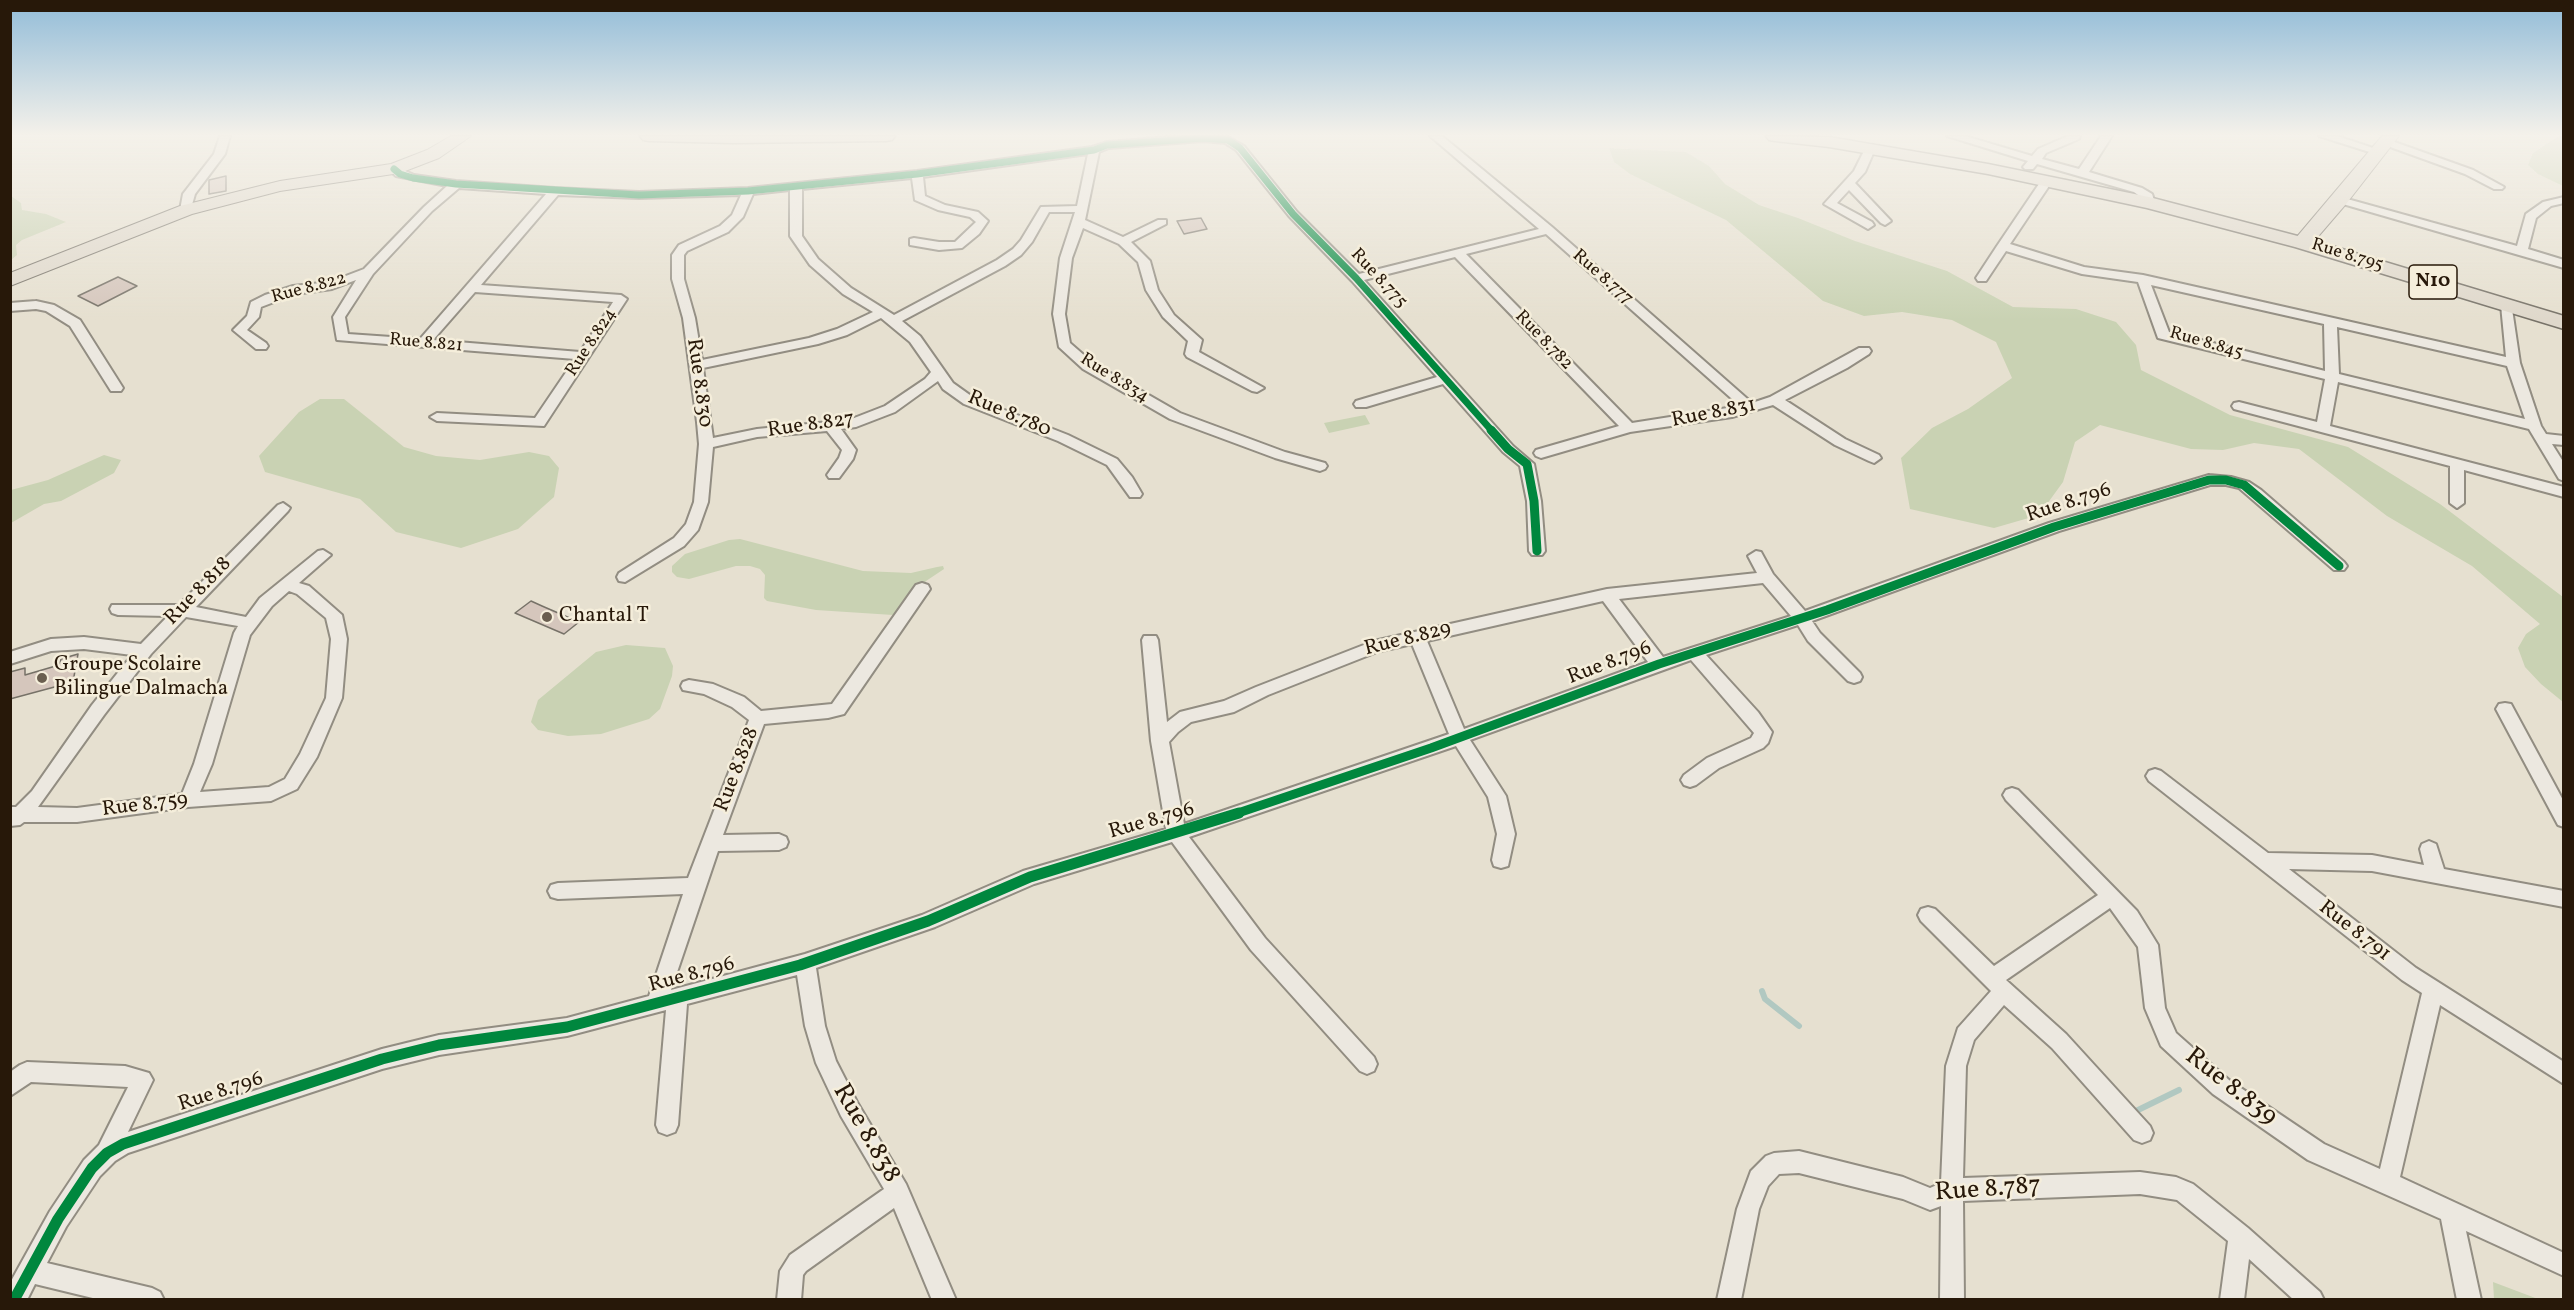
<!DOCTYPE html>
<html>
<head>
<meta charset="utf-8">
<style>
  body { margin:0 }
  #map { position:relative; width:2574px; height:1310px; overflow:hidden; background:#e6e0d0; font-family:Vollkorn,serif }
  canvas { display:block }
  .frame { position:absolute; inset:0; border:12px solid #271809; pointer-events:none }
</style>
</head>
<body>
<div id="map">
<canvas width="2574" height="1310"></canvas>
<div class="frame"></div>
</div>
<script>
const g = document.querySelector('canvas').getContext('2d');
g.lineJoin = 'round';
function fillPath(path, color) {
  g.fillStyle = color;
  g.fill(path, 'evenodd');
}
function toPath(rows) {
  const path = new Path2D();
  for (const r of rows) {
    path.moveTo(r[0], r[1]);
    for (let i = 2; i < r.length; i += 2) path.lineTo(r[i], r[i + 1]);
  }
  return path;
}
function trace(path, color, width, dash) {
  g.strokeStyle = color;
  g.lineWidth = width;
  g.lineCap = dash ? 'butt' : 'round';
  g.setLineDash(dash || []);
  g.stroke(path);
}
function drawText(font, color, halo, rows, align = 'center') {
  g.font = font + ' Vollkorn,serif';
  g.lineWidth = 5;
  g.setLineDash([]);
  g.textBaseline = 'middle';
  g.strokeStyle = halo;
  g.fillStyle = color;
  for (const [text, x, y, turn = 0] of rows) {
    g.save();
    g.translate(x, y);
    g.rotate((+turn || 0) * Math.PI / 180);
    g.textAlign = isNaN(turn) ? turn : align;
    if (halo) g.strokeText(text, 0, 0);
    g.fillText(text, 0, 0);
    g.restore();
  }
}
fillPath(toPath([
  [2559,136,2563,136,2563,186,2538,174,2528,165,2533,153],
  [1609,148,1686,152,1709,166,1725,184,1759,205,1798,218,1855,241,1947,271,2013,307,2076,309,2116,322,2136,345,2141,370,2230,415,2348,447,2440,504,2563,597,2563,702,2541,684,2525,667,2518,648,2526,634,2540,624,2472,566,2387,516,2299,449,2254,443,2223,450,2191,449,2100,425,2075,442,2063,482,2039,515,1994,528,1910,509,1901,458,1932,428,1968,409,2012,378,1996,342,1952,320,1902,312,1864,316,1823,301,1726,220,1630,174,1614,162],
  [11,196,21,203,22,210,46,214,66,222,22,240,16,245,17,255,11,260],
  [320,399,344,399,404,447,436,456,480,460,529,452,549,456,559,468,554,497,518,529,461,548,396,532,360,499,265,472,259,456,299,412],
  [1365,415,1370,424,1329,433,1324,423],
  [104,455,121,460,114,473,61,501,44,504,11,523,11,490,48,480],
  [740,539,863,571,911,573,937,567,943,566,944,569,926,581,910,601,893,615,816,610,767,601,764,598,765,575,760,569,750,566,736,566,689,579,677,577,672,572,672,566,685,554,729,540],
  [626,645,665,648,673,666,672,676,660,709,649,719,601,734,568,736,538,730,531,722,538,700,596,652],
  [2493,1282,2538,1299,2494,1299]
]), '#c9d2b3');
trace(toPath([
  [1762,991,1765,999,1799,1026],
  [2136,1111,2179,1090]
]), '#b1c8c1', 6);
const building = toPath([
  [226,176,226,191,209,194,209,180,226,176],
  [1201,218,1207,229,1184,234,1177,221,1201,218],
  [118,277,137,286,98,306,78,296,118,277],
  [531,601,542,606,579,622,564,634,515,613,531,601],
  [78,654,73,682,10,699,10,672,25,668,25,675,59,665,61,659,78,654]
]);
fillPath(building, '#d5c6bc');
trace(building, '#777268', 1.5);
const minor = toPath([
  [220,136,230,136,225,154,195,194,190,212,182,212,180,210,183,194,214,154,220,136],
  [1182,136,1228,137,1244,146,1297,212,1359,274,1539,229,1430,136,1442,136,1552,227,1752,403,1770,397,1859,348,1869,348,1871,351,1869,354,1847,368,1785,400,1845,439,1879,455,1881,458,1874,463,1869,461,1835,445,1773,405,1732,417,1630,432,1541,458,1536,456,1534,453,1536,450,1619,426,1455,257,1364,280,1513,446,1534,464,1541,501,1545,551,1542,555,1532,555,1529,551,1527,501,1520,466,1503,452,1443,384,1366,407,1356,407,1354,404,1356,401,1437,377,1352,281,1289,216,1236,150,1225,143,1203,141,1109,148,1099,152,1085,220,1123,237,1158,220,1166,220,1166,224,1131,242,1150,261,1158,290,1174,315,1202,340,1199,352,1264,388,1257,392,1252,391,1187,357,1185,354,1188,341,1163,317,1146,290,1138,262,1119,244,1083,228,1072,258,1065,314,1070,343,1093,363,1180,413,1285,452,1325,463,1327,466,1325,469,1320,471,1275,458,1170,419,1083,369,1059,347,1053,314,1060,258,1075,212,1049,212,1032,242,1021,255,1005,266,902,321,920,336,953,383,974,398,1068,435,1117,459,1132,477,1142,494,1140,497,1130,497,1107,465,1058,441,964,404,943,389,938,381,895,412,856,427,841,429,856,450,853,459,839,478,829,478,827,475,839,458,842,450,827,431,757,437,713,447,708,502,698,530,684,546,625,582,619,581,617,577,619,573,674,538,686,524,694,502,699,444,697,422,683,318,672,279,672,255,679,245,720,226,732,215,741,195,639,198,558,195,481,285,621,295,627,299,544,426,437,421,430,417,437,413,535,418,575,359,337,340,333,317,356,280,332,289,295,294,261,307,259,317,247,330,266,343,268,346,266,349,256,349,233,330,247,316,251,302,265,295,293,286,330,282,364,269,424,207,447,186,396,176,388,169,394,166,414,175,456,181,555,188,639,192,748,188,917,171,1092,147,1107,142,1182,136],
  [1088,154,1077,206,1041,207,1021,240,1013,249,997,260,894,315,851,288,818,259,802,236,802,189,912,178,915,200,938,210,970,217,976,222,955,242,939,242,914,238,910,239,910,245,939,250,962,248,979,234,988,221,978,212,945,205,925,196,923,177,1088,154],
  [459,188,546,194,420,339,348,334,345,317,373,274,432,211,459,188],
  [790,190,790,236,810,265,843,294,873,312,837,329,809,338,702,360,695,318,684,279,684,255,687,251,728,232,743,217,753,194,790,190],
  [1546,234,1740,406,1632,423,1466,254,1546,234],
  [475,292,613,302,580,352,433,340,475,292],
  [881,318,910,342,931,372,925,379,885,406,849,420,757,429,713,438,703,368,818,344,847,335,881,318],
  [1947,136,1965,136,2032,156,2038,149,2068,136,2080,136,2079,139,2046,153,2042,159,2079,169,2101,136,2112,136,2089,172,2142,188,2152,194,2155,203,2149,206,2145,205,2142,198,2134,192,2037,164,2033,169,2025,169,2023,167,2028,161,1947,136],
  [2319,136,2337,136,2385,152,2379,155,2319,136],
  [2386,139,2473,170,2504,187,2502,189,2494,189,2465,174,2382,144,2382,140,2386,139],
  [1870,146,1875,149,1865,172,1855,183,1891,221,1885,225,1881,223,1849,190,1837,203,1872,222,1874,225,1868,229,1824,204,1854,171,1865,149,1870,146],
  [2047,177,2053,180,2010,244,2084,267,2143,275,2506,357,2501,305,2503,302,2511,302,2520,363,2541,426,2546,434,2564,436,2564,445,2552,444,2564,463,2564,481,2559,479,2529,429,2338,382,2330,426,2564,487,2564,497,2464,470,2464,503,2457,508,2450,503,2450,466,2234,409,2232,406,2234,403,2239,402,2317,422,2325,379,2158,338,2138,282,2082,274,2006,251,1986,281,1978,281,1976,278,1997,246,2043,178,2047,177],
  [2151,285,2324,324,2325,371,2169,332,2151,285],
  [2337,327,2507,366,2525,419,2339,374,2337,327],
  [2340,197,2517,246,2526,214,2543,202,2564,197,2564,203,2551,206,2536,218,2528,249,2564,260,2564,268,2336,202,2336,198,2340,197],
  [36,301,54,305,80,320,123,388,121,391,111,391,70,326,46,311,36,309,10,311,10,303,36,301],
  [2209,475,2231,477,2249,482,2261,490,2344,562,2347,566,2344,570,2334,570,2239,488,2226,485,2210,485,2059,531,1812,621,1820,633,1860,673,1862,677,1860,681,1854,683,1848,681,1808,641,1798,625,1706,655,1758,712,1772,732,1768,743,1763,748,1719,768,1696,785,1690,787,1684,785,1681,780,1684,775,1707,758,1751,738,1754,733,1691,660,1470,740,1506,796,1515,834,1508,866,1501,868,1494,866,1492,860,1497,834,1488,797,1456,746,1189,837,1265,938,1374,1057,1377,1064,1374,1071,1367,1074,1360,1071,1251,950,1172,842,1034,884,935,927,816,968,825,1026,836,1061,857,1102,906,1184,956,1300,932,1300,894,1208,806,1271,803,1275,801,1300,777,1300,780,1271,790,1255,884,1189,841,1116,816,1063,805,1026,797,975,687,1004,678,1125,675,1132,667,1135,659,1132,656,1125,666,1010,567,1036,439,1055,382,1069,128,1153,115,1161,100,1176,66,1227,47,1263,152,1288,160,1292,164,1300,101,1300,35,1284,27,1300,10,1300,10,1283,50,1211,84,1160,99,1145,128,1087,31,1082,10,1096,10,1072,20,1065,27,1062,125,1066,149,1073,153,1080,128,1132,382,1049,439,1035,567,1018,649,996,683,894,558,899,551,897,548,891,551,885,558,883,688,878,749,720,732,707,704,694,683,690,681,686,683,682,689,680,713,684,744,697,761,711,832,704,916,585,922,583,928,585,930,589,844,714,828,718,764,724,723,835,779,834,786,837,788,842,786,847,779,850,718,851,671,990,805,954,922,915,1023,871,1166,829,1151,741,1142,640,1144,636,1156,636,1158,640,1167,722,1180,712,1224,701,1256,687,1374,641,1607,589,1757,573,1748,556,1756,551,1761,552,1773,574,1805,611,2049,523,2209,475],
  [1763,583,1791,616,1663,657,1619,599,1763,583],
  [1603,601,1648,662,1464,729,1427,641,1603,601],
  [1412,644,1449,734,1184,824,1169,742,1178,732,1191,722,1234,712,1268,695,1377,652,1412,644],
  [283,503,290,508,288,511,196,607,246,617,260,598,318,551,323,550,331,555,299,583,309,586,342,615,347,639,342,698,317,757,297,789,271,801,188,807,77,822,24,822,20,825,10,826,10,807,16,807,32,791,92,705,132,655,84,649,51,651,10,664,10,652,51,639,84,637,141,644,168,616,118,615,112,613,110,609,112,605,179,605,278,505,283,503],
  [289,591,297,594,326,618,331,639,326,698,300,754,285,779,269,787,200,792,212,764,250,635,272,606,289,591],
  [186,617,238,626,234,633,194,764,182,794,77,808,38,807,104,715,151,654,186,617],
  [2505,703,2511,704,2564,802,2564,827,2558,825,2496,709,2499,704,2505,703],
  [2155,769,2161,771,2268,853,2372,855,2424,865,2420,849,2422,844,2429,841,2436,844,2444,869,2564,891,2564,907,2372,871,2289,869,2416,968,2564,1062,2564,1084,2440,1005,2400,1177,2564,1253,2564,1276,2466,1231,2481,1300,2457,1300,2441,1219,2308,1160,2213,1094,2161,1046,2145,1008,2138,947,2110,908,2006,980,2066,1034,2150,1126,2153,1133,2150,1140,2142,1143,2134,1140,2052,1048,2004,1005,1974,1040,1966,1066,1963,1178,2140,1172,2176,1177,2193,1184,2248,1228,2320,1292,2324,1300,2294,1300,2249,1259,2244,1300,2220,1300,2228,1241,2177,1200,2140,1194,1963,1201,1964,1300,1940,1300,1941,1206,1930,1210,1903,1199,1799,1173,1779,1174,1768,1186,1759,1209,1741,1300,1717,1300,1737,1209,1751,1171,1766,1156,1774,1153,1799,1151,1903,1177,1930,1188,1941,1183,1946,1066,1958,1028,1991,991,1921,921,1918,915,1921,909,1928,907,1935,909,1994,966,2098,895,2006,800,2003,795,2006,790,2012,788,2018,790,2137,911,2158,945,2165,1008,2176,1033,2229,1080,2324,1144,2380,1169,2422,993,2402,980,2149,781,2146,776,2149,771,2155,769]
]);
const primary = toPath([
  [451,136,471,136,439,158,400,173,280,191,192,214,10,286,10,273,180,206,280,181,391,164,427,150,451,136],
  [2382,136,2399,136,2346,204,2309,247,2295,247,2293,243,2295,239,2382,136]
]);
const trunk = toPath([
  [640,136,895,136,892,140,886,141,734,143,649,141,643,140,640,136],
  [1766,136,1829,137,1988,164,2149,197,2309,239,2564,316,2564,329,2295,247,2147,208,1988,174,1829,147,1775,141,1769,140,1766,136]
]);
trace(minor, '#928d82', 4);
trace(primary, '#777268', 2);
trace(trunk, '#777268', 3);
fillPath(minor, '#ece8e0');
fillPath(primary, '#dfd8cb');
fillPath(trunk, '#dfd8cb');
trace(toPath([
  [394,169,400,174,413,178,456,184,639,195,748,191,917,174,1094,150,1107,145,1203,138,1228,140,1240,148,1293,214,1356,278,1493,432]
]), '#00873e', 7);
trace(toPath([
  [1491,430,1508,449,1527,464,1534,501,1537,551],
  [1235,814,1431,748,1659,664,1827,610,2054,527,2209,480,2226,480,2244,485,2339,566]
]), '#00873e', 9);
trace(toPath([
  [14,1300,58,1219,92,1168,107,1153,123,1144,382,1059,439,1045,567,1027,800,965,928,921,1030,877,1239,813]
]), '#00873e', 11);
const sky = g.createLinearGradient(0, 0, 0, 320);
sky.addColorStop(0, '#92bcd8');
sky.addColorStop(0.42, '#f4f1ea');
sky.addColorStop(1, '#f4f1ea00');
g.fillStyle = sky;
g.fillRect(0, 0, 2574, 320);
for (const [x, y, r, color] of [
  [547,617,6,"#6a5e4f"],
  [42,678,6,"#6a5e4f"]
]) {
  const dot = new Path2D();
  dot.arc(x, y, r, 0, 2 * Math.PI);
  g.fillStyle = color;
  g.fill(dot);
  trace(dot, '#f5eedb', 2);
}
drawText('18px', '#271809', '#f5eedb', [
  ["Rue 8.795",2347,256,17],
  ["Rue 8.777",1602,278,41],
  ["Rue 8.775",1378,279,47],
  ["Rue 8.822",309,289,-15],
  ["Rue 8.782",1543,341,46],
  ["Rue 8.824",592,343,-57],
  ["Rue 8.821",426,344,5],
  ["Rue 8.845",2206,344,16],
  ["Rue 8.834",1114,379,32]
]);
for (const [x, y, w] of [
  [2433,282,48]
]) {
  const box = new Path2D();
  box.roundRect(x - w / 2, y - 17, w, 34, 4.5);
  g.fillStyle = '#f5eedb';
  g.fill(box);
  trace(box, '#271809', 1.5);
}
drawText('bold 20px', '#271809', null, [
  ["N10",2433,282]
]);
drawText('21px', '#271809', '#f5eedb', [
  ["Rue 8.830",698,383,82],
  ["Rue 8.831",1714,414,-11],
  ["Rue 8.780",1009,415,23],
  ["Rue 8.827",811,426,-8],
  ["Rue 8.796",2069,504,-18],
  ["Rue 8.818",199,592,-46],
  ["Rue 8.829",1408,640,-14],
  ["Rue 8.796",1610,664,-21],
  ["Rue 8.828",738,770,-69],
  ["Rue 8.759",145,806,-7],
  ["Rue 8.796",1152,822,-16],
  ["Rue 8.791",2354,932,38],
  ["Rue 8.796",692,976,-15],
  ["Rue 8.796",221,1093,-18]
]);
drawText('21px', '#271809', '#f5eedb', [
  ["Chantal T",559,617],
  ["Groupe Scolaire",54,666],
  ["Bilingue Dalmacha",54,690]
], 'left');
drawText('26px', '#271809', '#f5eedb', [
  ["Rue 8.839",2230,1088,38],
  ["Rue 8.838",865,1134,60],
  ["Rue 8.787",1988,1191,-4]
]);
</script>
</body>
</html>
